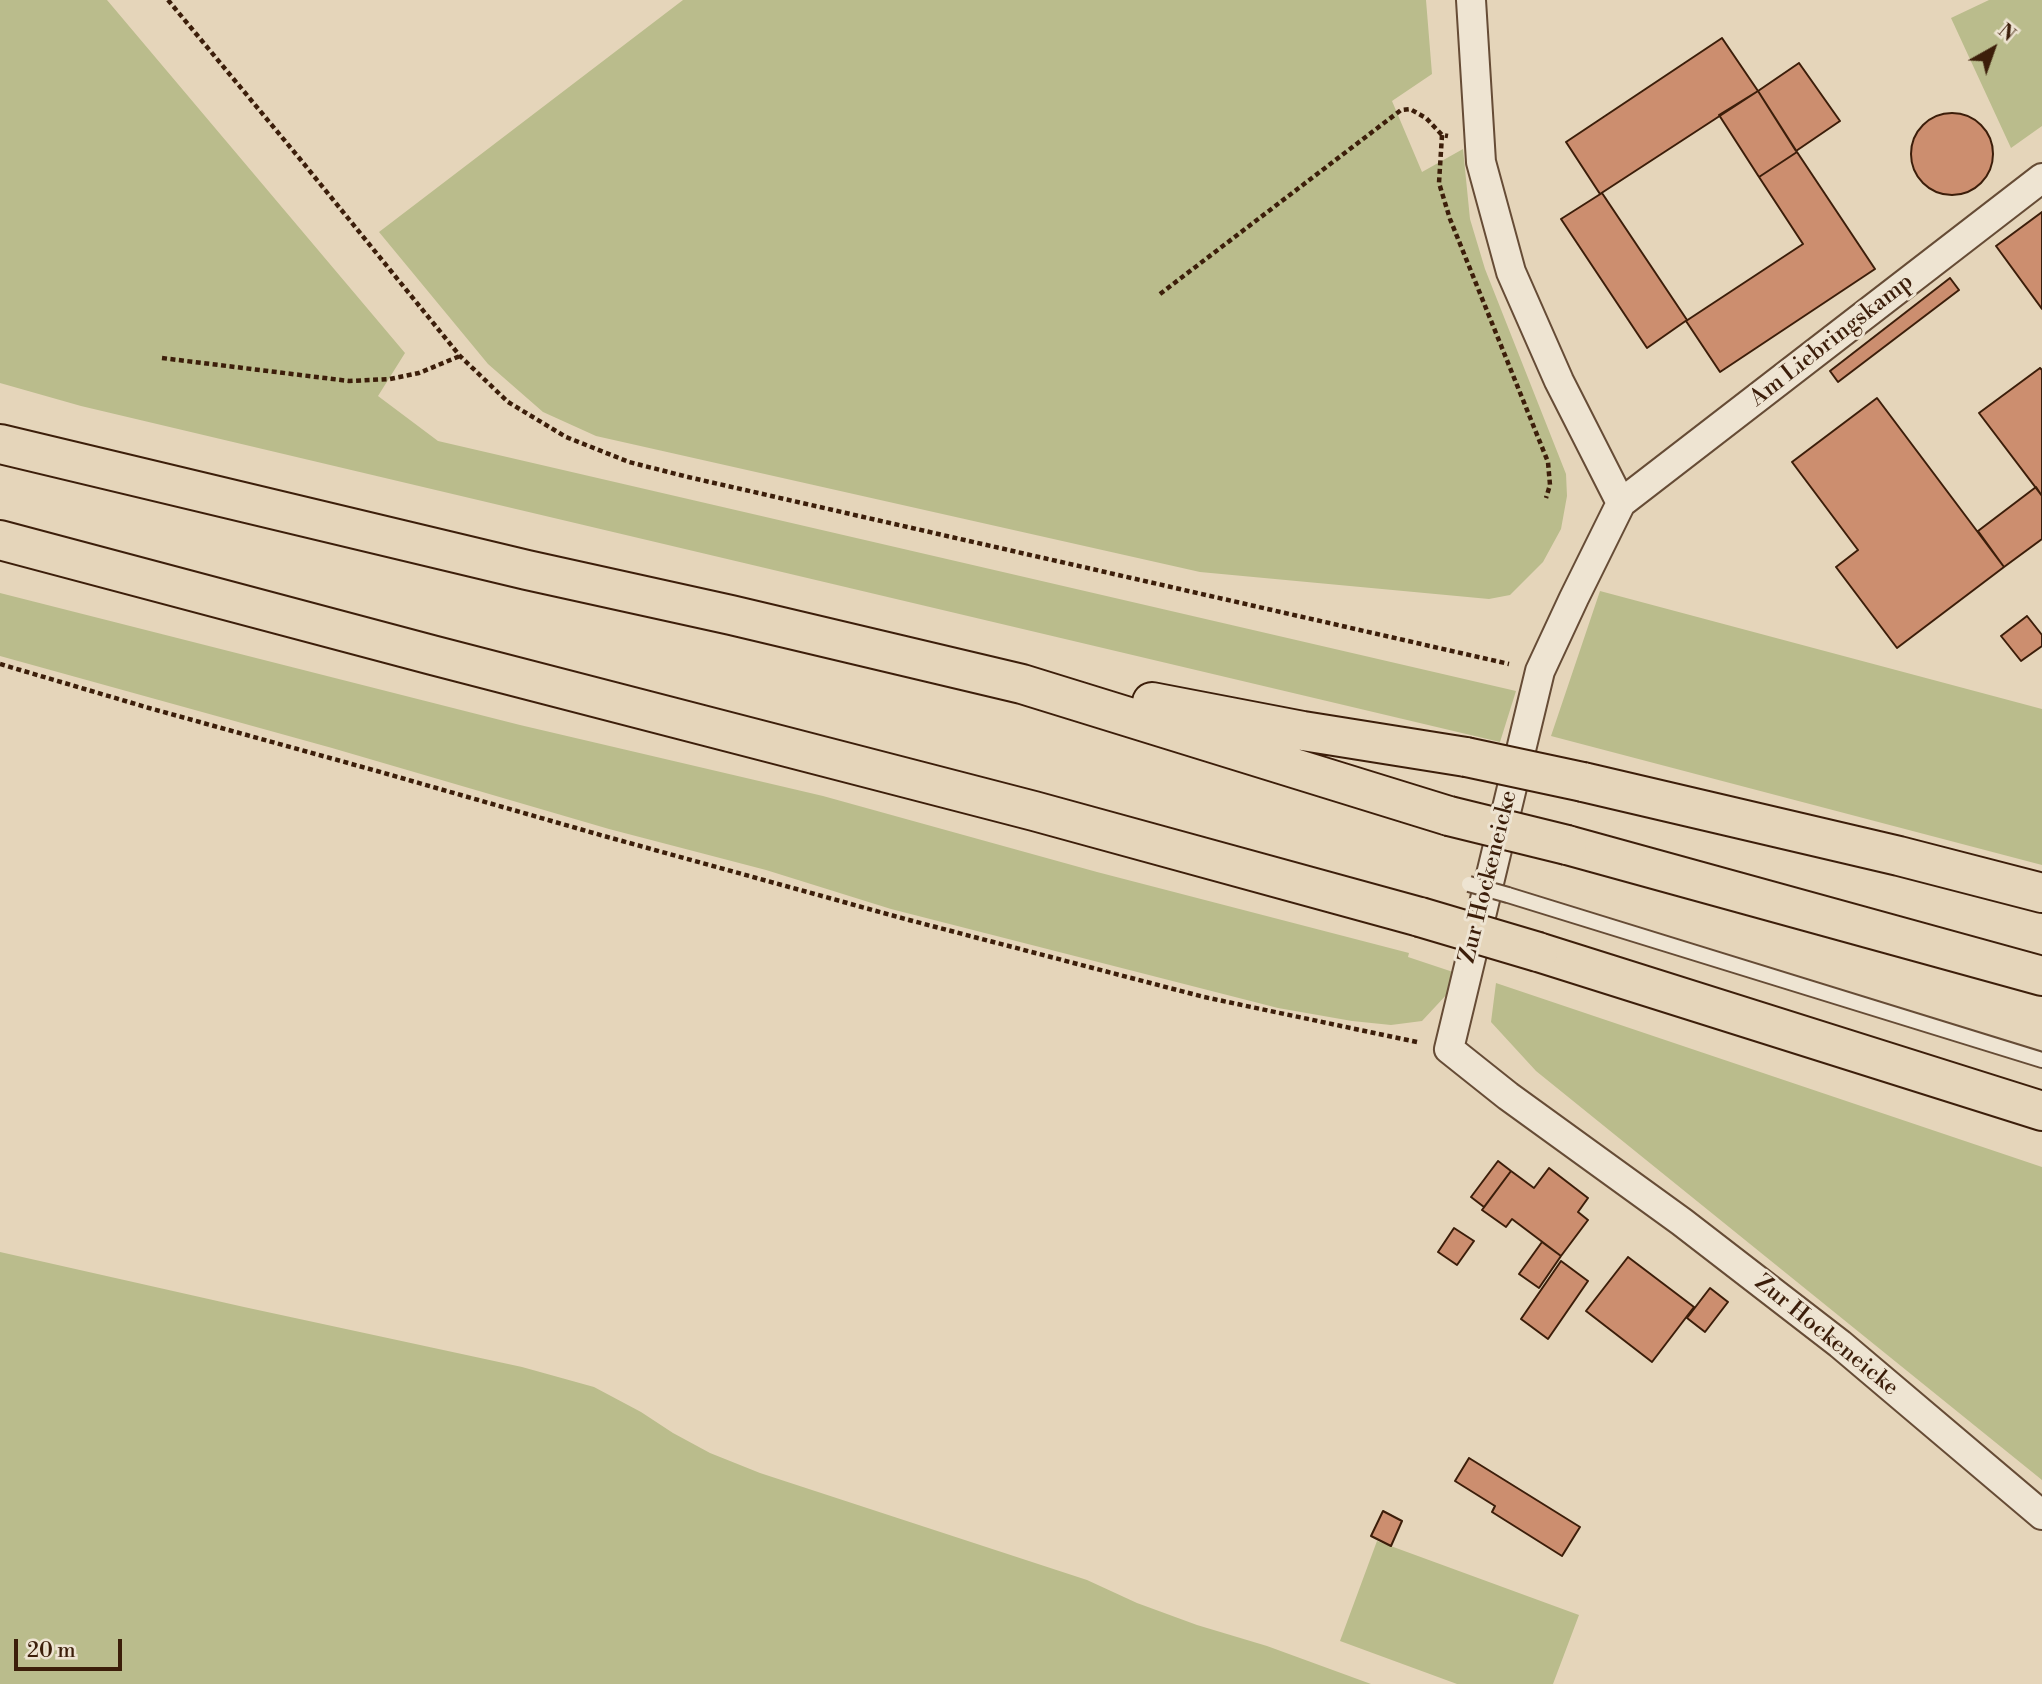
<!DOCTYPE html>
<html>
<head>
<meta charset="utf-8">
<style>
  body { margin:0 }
  #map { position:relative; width:2042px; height:1684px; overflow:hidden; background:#e5d5ba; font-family:"Libre Bodoni",serif }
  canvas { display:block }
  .north { position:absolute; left:1958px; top:14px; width:70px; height:70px; -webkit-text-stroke:5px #eee4d2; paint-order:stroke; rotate:40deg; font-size:19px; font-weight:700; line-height:28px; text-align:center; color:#3c1e0a }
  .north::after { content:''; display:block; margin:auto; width:24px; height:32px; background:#3c1e0a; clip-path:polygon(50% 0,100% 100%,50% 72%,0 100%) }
  .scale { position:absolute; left:14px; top:1639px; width:108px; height:32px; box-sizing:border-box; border:4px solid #3c1e0a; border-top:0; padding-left:9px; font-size:21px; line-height:24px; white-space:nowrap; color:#3c1e0a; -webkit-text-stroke:5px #eee4d2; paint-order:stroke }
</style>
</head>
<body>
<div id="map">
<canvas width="2042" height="1684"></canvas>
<div class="north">N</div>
<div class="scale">20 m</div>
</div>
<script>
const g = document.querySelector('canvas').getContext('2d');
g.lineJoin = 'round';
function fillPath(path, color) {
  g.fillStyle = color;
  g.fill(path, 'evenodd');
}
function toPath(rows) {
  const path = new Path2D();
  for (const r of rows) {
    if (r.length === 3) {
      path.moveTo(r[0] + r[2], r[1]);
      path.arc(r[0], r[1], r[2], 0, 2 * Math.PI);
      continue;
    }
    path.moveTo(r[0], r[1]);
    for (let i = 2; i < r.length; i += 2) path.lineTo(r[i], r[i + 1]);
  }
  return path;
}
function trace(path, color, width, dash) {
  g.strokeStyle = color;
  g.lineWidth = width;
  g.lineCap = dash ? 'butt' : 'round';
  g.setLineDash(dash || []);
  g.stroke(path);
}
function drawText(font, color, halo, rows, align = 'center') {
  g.font = font + ' "Libre Bodoni",serif';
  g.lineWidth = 6;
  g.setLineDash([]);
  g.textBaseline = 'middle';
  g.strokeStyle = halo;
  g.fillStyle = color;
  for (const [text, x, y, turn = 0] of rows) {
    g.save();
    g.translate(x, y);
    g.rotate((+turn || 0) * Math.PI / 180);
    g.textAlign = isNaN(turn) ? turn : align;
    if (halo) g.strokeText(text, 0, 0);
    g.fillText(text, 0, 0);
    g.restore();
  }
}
fillPath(toPath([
  [0,0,107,0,405,353,378,396,438,441,1516,691,1500,742,81,406,0,383],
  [683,0,1426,0,1432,74,1392,101,1422,172,1463,149,1470,219,1485,269,1566,474,1567,496,1561,529,1543,562,1510,595,1489,599,1200,572,596,436,543,412,488,364,379,232],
  [1989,0,2042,0,2042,126,2011,148,1951,18],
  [1600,591,2042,709,2042,865,1551,736],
  [0,593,520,725,823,796,1097,872,1409,953,1408,957,1456,973,1449,992,1422,1021,1391,1025,1352,1021,1278,1008,891,909,766,870,609,829,332,748,0,656],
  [1496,983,2042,1167,2042,1480,1536,1071,1491,1022],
  [0,1252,244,1307,522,1367,594,1387,641,1412,673,1433,710,1453,760,1473,1087,1580,1137,1603,1197,1625,1267,1646,1371,1684,0,1684],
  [1377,1541,1579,1615,1553,1684,1457,1684,1340,1641]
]), '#babc8c');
const building = toPath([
  [1722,38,1758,91,1600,194,1566,142,1722,38],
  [1799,63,1840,121,1796,151,1758,91,1799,63],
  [1758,91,1797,152,1759,177,1719,115,1758,91],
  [1952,154,41],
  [1797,152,1875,269,1720,372,1686,321,1803,244,1759,177,1797,152],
  [1602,193,1687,320,1647,348,1561,219,1602,193],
  [2042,212,2042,309,1996,246,2042,212],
  [1950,278,1959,290,1838,382,1830,371,1950,278],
  [2040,368,2042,370,2042,496,1979,413,2040,368],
  [1877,398,2004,567,1897,648,1836,567,1858,550,1792,462,1877,398],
  [2036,487,2042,496,2042,539,2004,567,1978,531,2036,487],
  [2027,616,2042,635,2042,646,2021,661,2001,636,2027,616],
  [1498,1161,1511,1171,1484,1207,1471,1197,1498,1161],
  [1549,1168,1588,1198,1578,1212,1588,1220,1561,1256,1512,1219,1506,1227,1482,1210,1511,1171,1534,1188,1549,1168],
  [1454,1228,1474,1241,1457,1265,1438,1252,1454,1228],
  [1542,1242,1561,1256,1539,1288,1519,1274,1542,1242],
  [1628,1257,1694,1307,1652,1362,1586,1311,1628,1257],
  [1561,1261,1588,1281,1548,1339,1521,1319,1561,1261],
  [1710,1288,1728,1302,1705,1332,1687,1318,1710,1288],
  [1469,1458,1580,1527,1562,1556,1492,1512,1495,1506,1455,1481,1469,1458],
  [1383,1511,1402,1521,1391,1546,1371,1536,1383,1511]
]);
fillPath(building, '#cc8e6f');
trace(building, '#3c1e0a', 2);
const service = toPath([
  [1508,895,2042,1060]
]);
const minor = toPath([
  [1471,0,1481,162,1511,272,1559,381,1621,503],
  [2042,178,1621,503,1574,598,1540,671,1449,1049,1508,1096,1682,1222,1840,1344,2042,1515]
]);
const motorway = toPath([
  [0,444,527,570,731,615,1022,684,1449,816],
  [0,540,432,655,1034,811,1420,917],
  [1152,702,1303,731,1466,757],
  [1583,782,1899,856,2042,893],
  [1567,845,2042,976],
  [1538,952,2042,1111]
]);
trace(service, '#664c36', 18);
trace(minor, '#664c36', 32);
trace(motorway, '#3c1e0a', 42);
trace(toPath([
  [168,0,300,159,460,356,508,402,566,437,629,462,688,477,1509,664],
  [1442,135,1439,183,1450,219,1548,462,1550,485,1546,498],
  [1160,294,1401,110,1410,109,1426,118,1442,135,1448,136],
  [162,358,349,381,390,379,419,373,460,356],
  [0,664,149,708,377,771,604,836,909,920,1204,997,1417,1042]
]), '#3c1e0a', 4.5, [5, 3.5]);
trace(service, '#eee4d2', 14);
trace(minor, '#eee4d2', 28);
trace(motorway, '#e5d5ba', 38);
const serviceBridge = toPath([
  [1469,884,1508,895]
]);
const motorwayBridge = toPath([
  [1466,757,1583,782],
  [1449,816,1567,845],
  [1420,917,1538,952]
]);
trace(serviceBridge, '#664c36', 18, []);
trace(motorwayBridge, '#3c1e0a', 42, []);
trace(serviceBridge, '#eee4d2', 14);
trace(motorwayBridge, '#e5d5ba', 38);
drawText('23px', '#3c1e0a', '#eee4d2', [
  ["Am Liebringskamp",1832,341,-38],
  ["Zur Hockeneicke",1489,877,-76],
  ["Zur Hockeneicke",1826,1336,39]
]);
</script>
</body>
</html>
